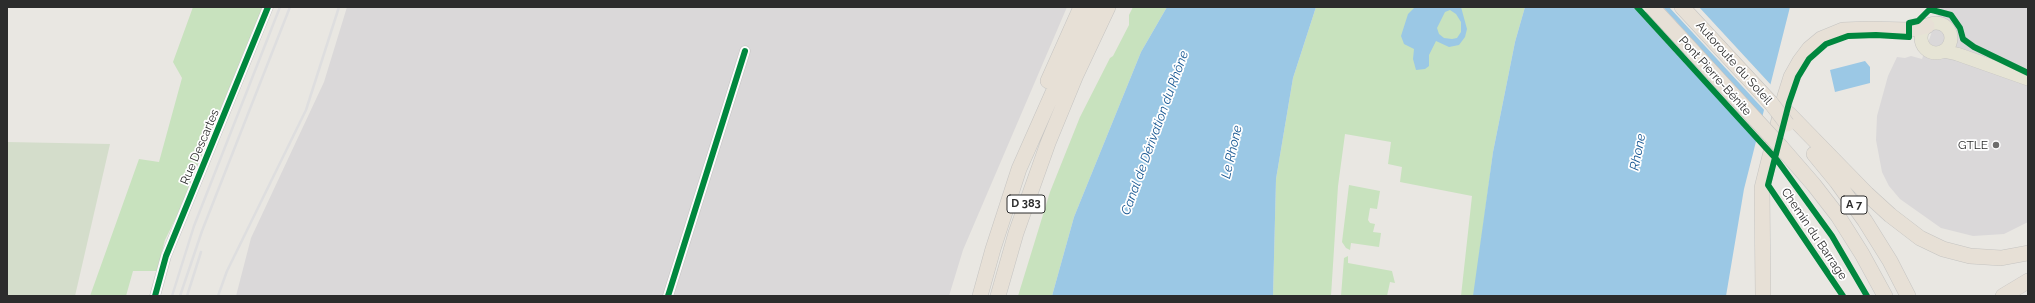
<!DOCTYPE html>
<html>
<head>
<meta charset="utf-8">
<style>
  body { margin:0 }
  #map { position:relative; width:2035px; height:303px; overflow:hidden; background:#e9e7e2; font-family:Raleway,sans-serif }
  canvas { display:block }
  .frame { position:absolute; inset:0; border:8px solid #2c2c2c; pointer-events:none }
</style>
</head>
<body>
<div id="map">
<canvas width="2035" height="303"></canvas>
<div class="frame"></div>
</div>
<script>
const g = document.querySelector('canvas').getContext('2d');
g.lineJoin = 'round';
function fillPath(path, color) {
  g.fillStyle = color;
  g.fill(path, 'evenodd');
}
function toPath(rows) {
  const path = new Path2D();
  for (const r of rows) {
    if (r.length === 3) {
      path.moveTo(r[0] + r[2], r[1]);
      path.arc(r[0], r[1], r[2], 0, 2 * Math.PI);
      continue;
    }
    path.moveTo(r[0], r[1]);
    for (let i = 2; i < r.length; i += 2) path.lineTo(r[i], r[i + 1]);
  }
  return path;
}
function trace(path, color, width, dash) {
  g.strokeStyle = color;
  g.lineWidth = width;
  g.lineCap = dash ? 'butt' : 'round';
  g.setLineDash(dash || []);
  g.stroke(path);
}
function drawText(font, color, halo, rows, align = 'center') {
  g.font = font + ' Raleway,sans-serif';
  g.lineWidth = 3.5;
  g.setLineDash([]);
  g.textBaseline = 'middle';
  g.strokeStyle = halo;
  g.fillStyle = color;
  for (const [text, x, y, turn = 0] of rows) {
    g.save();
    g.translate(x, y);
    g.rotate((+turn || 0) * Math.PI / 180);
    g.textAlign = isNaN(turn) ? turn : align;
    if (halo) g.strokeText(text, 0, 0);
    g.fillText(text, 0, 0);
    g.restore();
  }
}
fillPath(toPath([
  [347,7,1067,7,963,250,949,296,236,296,251,238,324,82],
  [1941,7,2028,7,2028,222,2004,234,1973,236,1941,228,1900,199,1889,186,1882,172,1876,140,1877,116,1888,76,1897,57,1905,58,1911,56,1922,59]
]), '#dad8d9');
fillPath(toPath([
  [193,7,264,7,191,187,165,240,157,271,133,271,126,296,90,296,139,159,159,162,182,78,173,62],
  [1133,7,1167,7,1141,52,1074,217,1052,296,1018,296,1050,192,1080,117,1110,58,1113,56,1129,25,1129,15],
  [1316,7,1525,7,1515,42,1493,152,1474,296,1461,296,1472,196,1400,182,1402,167,1388,164,1391,142,1345,134,1338,186,1331,296,1273,296,1276,179,1293,78],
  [1349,185,1380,191,1377,209,1370,208,1368,220,1370,223,1375,224,1373,232,1381,233,1379,247,1351,243,1350,250,1346,248,1342,242],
  [1348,256,1348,263,1392,271,1395,283,1390,282,1387,296,1341,296,1344,258]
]), '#c8e2be');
fillPath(toPath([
  [7,142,110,144,75,296,7,296]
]), '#d4ddcb');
fillPath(toPath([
  [1167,7,1316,7,1293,78,1276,179,1273,296,1052,296,1074,217,1141,52],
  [1415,7,1461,7,1467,29,1465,37,1459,45,1449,47,1436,41,1429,55,1429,66,1425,69,1416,70,1413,59,1414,49,1404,44,1401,36,1408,14],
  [1450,10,1456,14,1461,22,1461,32,1457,38,1452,39,1444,38,1439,34,1437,28,1445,12],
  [1525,7,1790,7,1744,189,1726,296,1473,296,1493,152,1515,42],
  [1865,61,1870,67,1870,83,1835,92,1830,70]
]), '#9bc8e5');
fillPath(toPath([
  [1633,7,1663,7,1764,118,1758,143],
  [1669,7,1699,7,1772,86,1766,112]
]), '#e9e7e2');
const minor = toPath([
  [155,296,166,256,268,7],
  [668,296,745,51]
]);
const major = toPath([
  [1936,38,15],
  [1943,51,1957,54,2028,79]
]);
const highway = toPath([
  [1682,7,1771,103],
  [1048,81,1081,7],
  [1789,114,1867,194,1890,215,1920,238,1943,249,1970,256,2001,258,2028,253],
  [1781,147,1814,185,1838,216,1862,254,1885,296],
  [1814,154,1837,182,1865,221,1890,261,1908,296],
  [980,296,993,249,1019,169,1058,81,1095,7],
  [998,296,1016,233,1048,143,1076,75,1108,7],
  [1763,296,1762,188,1785,96,1791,77,1800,61,1809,49,1821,39,1843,30,1869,29,1908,30,1927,26],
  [2003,296,2028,281]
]);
trace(minor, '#c3c2c2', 11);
trace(major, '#c5c4c2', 14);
trace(highway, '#c5c4c2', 16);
trace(minor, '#fcfbfb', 10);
trace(major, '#e6e4d5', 13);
trace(highway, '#e7e0d6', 15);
trace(toPath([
  [172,296,194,226,280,7],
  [180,296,202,231,290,7],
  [187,296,201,252],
  [218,296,227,271,306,110,339,7]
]), '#dededf', 2.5);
const highwayBridge = toPath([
  [1652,7,1781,147],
  [1771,103,1787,124]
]);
trace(highwayBridge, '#c5c4c2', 16, []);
trace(highwayBridge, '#e7e0d6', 15);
trace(toPath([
  [1637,7,1777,160,1832,236,1867,296],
  [155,296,166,256,268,7],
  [668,296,745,51],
  [1843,296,1768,185,1789,103,1798,77,1809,59,1826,44,1848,36,1876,35,1909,37,1909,23,1918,21,1929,10,1932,10,1951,15,1960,28,1963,39,1974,47,2028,73]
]), '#00873e', 6);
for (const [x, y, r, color] of [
  [1996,145,4,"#6e6d6c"]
]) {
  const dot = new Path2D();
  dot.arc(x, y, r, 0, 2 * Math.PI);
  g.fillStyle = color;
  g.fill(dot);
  trace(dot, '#fff', 1.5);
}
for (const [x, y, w] of [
  [1026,204,38],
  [1854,205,26]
]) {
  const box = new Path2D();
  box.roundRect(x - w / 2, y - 9, w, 18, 3);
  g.fillStyle = '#fff';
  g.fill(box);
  trace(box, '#2c2c2c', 1);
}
drawText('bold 11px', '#2c2c2c', null, [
  ["D 383",1026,204],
  ["A 7",1854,205]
]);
drawText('12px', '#2c2c2c', '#fff', [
  ["Autoroute du Soleil",1734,63,48],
  ["Pont Pierre-Bénite",1715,76,48],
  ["Rue Descartes",200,147,-67],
  ["Chemin du Barrage",1814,234,56]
]);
drawText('12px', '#2c2c2c', '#fff', [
  ["GTLE",1988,145]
], 'right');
drawText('italic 13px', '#185893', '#fff', [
  ["Canal de Dérivation du Rhône",1155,133,-70],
  ["Le Rhone",1232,152,-77],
  ["Rhone",1638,152,-79]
]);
</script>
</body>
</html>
